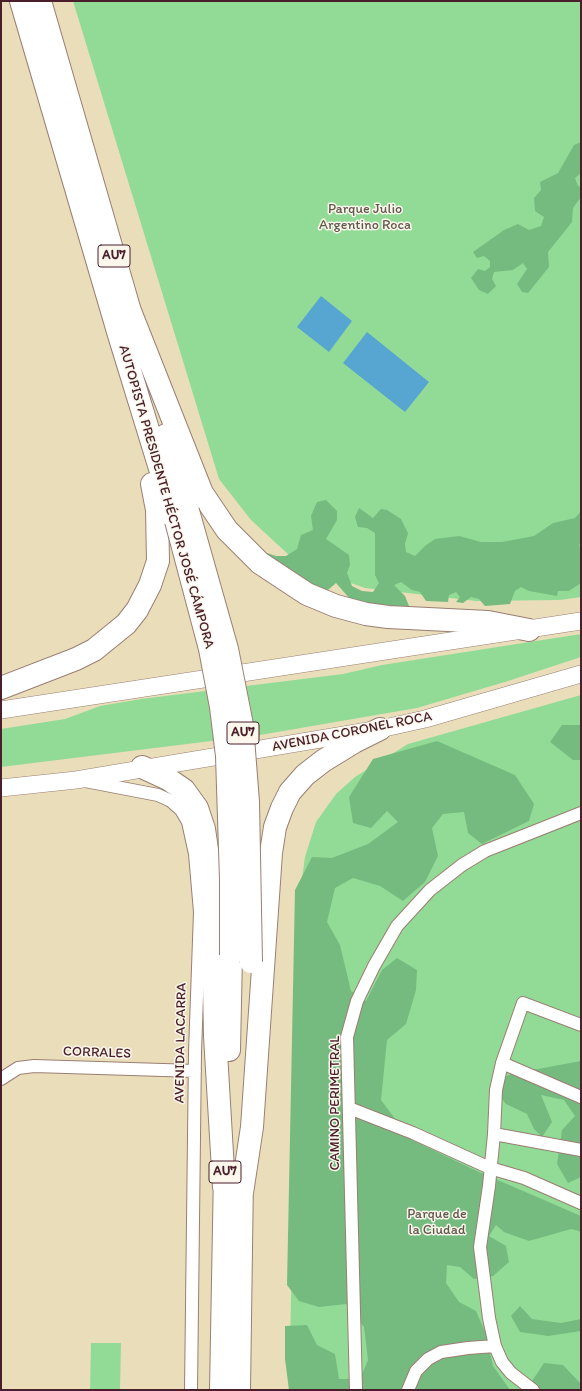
<!DOCTYPE html>
<html>
<head>
<meta charset="utf-8">
<style>
  body { margin:0 }
  #map { position:relative; width:582px; height:1391px; overflow:hidden; background:#eadeba; font-family:Itim,sans-serif }
  canvas { display:block }
  .frame { position:absolute; inset:0; border:2px solid #4a1f2b; pointer-events:none }
</style>
</head>
<body>
<div id="map">
<canvas width="582" height="1391"></canvas>
<div class="frame"></div>
</div>
<script>
const g = document.querySelector('canvas').getContext('2d');
g.lineJoin = 'round';
function fillPath(path, color) {
  g.fillStyle = color;
  g.fill(path, 'evenodd');
}
function toPath(rows) {
  const path = new Path2D();
  for (const r of rows) {
    path.moveTo(r[0], r[1]);
    for (let i = 2; i < r.length; i += 2) path.lineTo(r[i], r[i + 1]);
  }
  return path;
}
function trace(path, color, width, dash) {
  g.strokeStyle = color;
  g.lineWidth = width;
  g.lineCap = dash ? 'butt' : 'round';
  g.setLineDash(dash || []);
  g.stroke(path);
}
function drawText(font, color, halo, rows, align = 'center') {
  g.font = font + ' Itim,sans-serif';
  g.lineWidth = 3;
  g.setLineDash([]);
  g.textBaseline = 'middle';
  g.strokeStyle = halo;
  g.fillStyle = color;
  for (const [text, x, y, turn = 0] of rows) {
    g.save();
    g.translate(x, y);
    g.rotate((+turn || 0) * Math.PI / 180);
    g.textAlign = isNaN(turn) ? turn : align;
    if (halo) g.strokeText(text, 0, 0);
    g.fillText(text, 0, 0);
    g.restore();
  }
}
fillPath(toPath([
  [73,1,581,1,581,597,560,600,476,601,365,588,328,575,290,556,251,520,219,479],
  [581,634,581,657,508,681,417,708,260,735,1,767,1,729,65,719,100,706,141,699,343,674,382,665],
  [581,695,581,1390,289,1390,300,893,305,857,316,822,336,794,355,777,408,744],
  [91,1343,121,1343,120,1390,90,1390]
]), '#92db96');
fillPath(toPath([
  [581,142,581,173,575,178,578,186,581,187,581,197,573,208,572,222,548,252,549,267,528,293,522,292,517,284,527,269,523,263,513,270,494,272,492,279,496,286,488,294,479,290,471,278,478,269,485,271,490,267,490,261,484,256,477,258,473,252,504,230,518,224,529,230,541,226,544,217,535,211,534,198,541,190,540,182,558,173,574,145],
  [326,500,337,511,337,520,326,539,349,555,350,565,347,573,352,586,362,591,373,592,379,583,375,575,375,533,367,528,358,527,355,517,359,508,373,518,381,509,387,510,401,519,408,533,405,544,406,552,415,556,425,546,435,539,459,536,481,542,502,542,534,536,553,523,575,518,581,511,581,543,579,545,581,549,581,583,569,591,558,591,557,596,529,591,521,587,515,591,510,604,485,606,479,599,471,597,463,603,456,602,460,597,456,592,449,595,448,602,426,601,420,592,412,590,401,582,394,585,405,596,409,606,404,613,392,613,386,605,379,606,350,599,336,583,328,590,317,592,268,563,267,553,276,556,286,556,297,549,301,535,313,530,311,516,317,502],
  [562,725,581,725,581,760,573,760,550,742],
  [437,741,515,775,534,804,529,821,482,844,468,833,464,812,443,814,432,828,438,856,425,882,403,901,380,886,353,878,335,888,327,922,340,945,351,991,366,1001,382,970,397,958,417,970,416,990,406,1024,387,1040,381,1100,410,1139,479,1172,581,1216,581,1233,579,1231,571,1229,529,1241,504,1232,496,1225,489,1236,506,1246,509,1262,493,1276,474,1279,460,1267,447,1265,446,1283,459,1302,476,1311,486,1334,493,1366,510,1390,289,1390,285,1359,285,1326,307,1325,317,1345,335,1354,339,1379,360,1379,368,1360,364,1327,346,1304,319,1307,299,1301,287,1285,295,890,312,857,332,858,368,844,398,822,387,811,371,828,353,823,349,797,373,759],
  [581,1061,581,1177,568,1183,557,1164,562,1130,575,1116,564,1100,541,1095,552,1122,542,1137,534,1129,527,1114,506,1104,490,1084,511,1074],
  [520,1306,532,1319,561,1323,581,1319,581,1331,548,1336,520,1332,511,1316],
  [544,1363,563,1365,581,1384,581,1390,519,1390,532,1381]
]), '#75bb7f');
fillPath(toPath([
  [321,296,352,321,329,352,297,327],
  [367,332,429,382,405,412,343,363]
]), '#57a5d1');
const street = toPath([
  [85,781,158,795,171,801,181,810,188,822,195,854,200,912,195,1052,191,1390],
  [502,1063,581,1097],
  [1,1079,18,1068,34,1066,195,1071],
  [349,1108,413,1133,490,1168,524,1178,581,1203],
  [494,1134,581,1150],
  [356,1390,347,1037,357,1001,374,966,397,926,430,890,462,865,485,851,581,813],
  [408,1390,416,1371,428,1359,441,1352,468,1348,495,1346],
  [533,1390,511,1373,502,1362,495,1346,489,1318,480,1247,489,1186,494,1134,496,1090,502,1063,523,1003,581,1025]
]);
const secondary = toPath([
  [1,710,581,621],
  [1,788,76,780,380,729,425,719,581,674]
]);
const highway = toPath([
  [21,1,119,335,174,514],
  [40,1,134,325],
  [130,311,202,493,227,530,260,563,307,594,336,606,366,614,388,617,488,622,529,630],
  [166,435,185,500],
  [1,688,76,659,94,650,126,624,137,610,150,585,158,561,157,510,152,484],
  [142,767,168,779,184,790,197,808,204,829,212,883,215,1036,224,1187],
  [229,1050,231,955],
  [242,1193,252,1127,271,853,275,827,282,808,290,792,305,775,323,761,354,742,380,729],
  [221,1390,225,1172],
  [239,1390,242,1177]
]);
trace(street, '#9a7e72', 14);
trace(secondary, '#9a7e72', 18);
trace(highway, '#9a7e72', 24);
trace(street, '#fff', 12);
trace(secondary, '#fff', 17);
trace(highway, '#fff', 22);
const highwayBridge = toPath([
  [188,511,227,649,242,725,248,802,251,962],
  [176,521,210,649,221,707,227,756,231,880,231,955]
]);
trace(highwayBridge, '#9a7e72', 24, []);
trace(highwayBridge, '#fff', 22);
for (const [x, y, w] of [
  [114,256,32],
  [243,733,32],
  [225,1172,32]
]) {
  const box = new Path2D();
  box.roundRect(x - w / 2, y - 11, w, 22, 3);
  g.fillStyle = '#fbf7ec';
  g.fill(box);
  trace(box, '#4a1f2b', 1);
}
drawText('bold 13px', '#4a1f2b', null, [
  ["AU7",114,256],
  ["AU7",243,733],
  ["AU7",225,1172]
]);
drawText('14px', '#60574b', '#fbf7ec', [
  ["Parque Julio",365,209],
  ["Argentino Roca",365,225],
  ["Parque de",437,1214],
  ["la Ciudad",437,1230]
]);
drawText('14px', '#4a1f2b', '#fbf7ec', [
  ["AUTOPISTA PRESIDENTE HÉCTOR JOSÉ CÁMPORA",166,497,74],
  ["AVENIDA CORONEL ROCA",352,732,-11],
  ["AVENIDA LACARRA",181,1043,-89],
  ["CORRALES",97,1053,2],
  ["CAMINO PERIMETRAL",335,1103,-90]
]);
</script>
</body>
</html>
